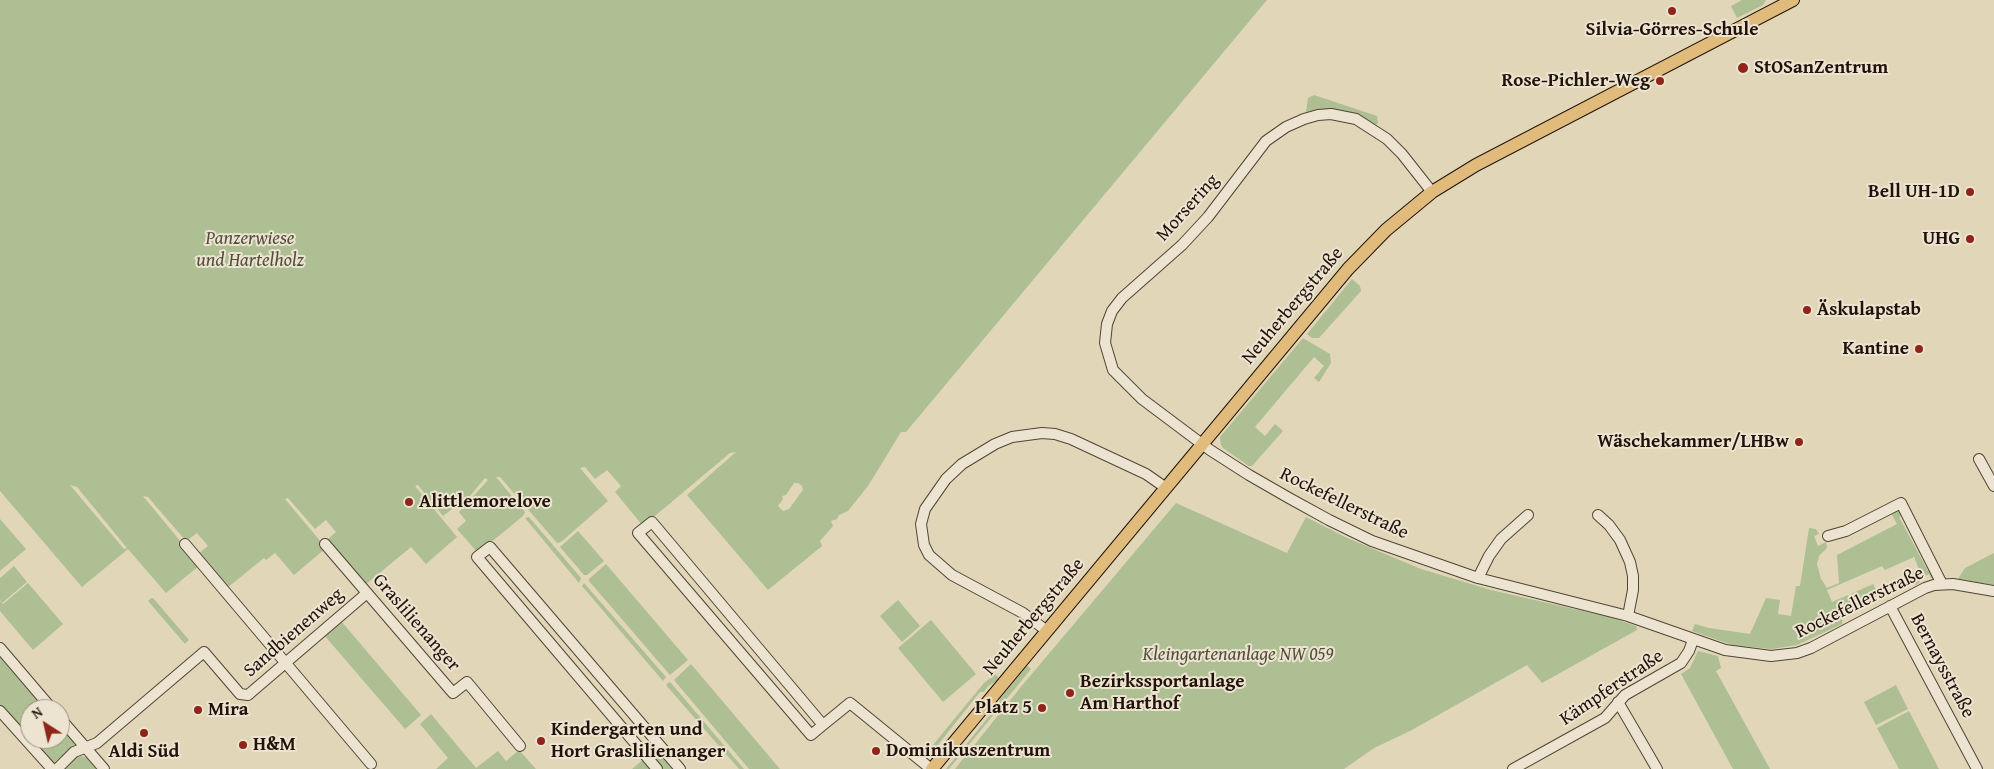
<!DOCTYPE html>
<html>
<head>
<meta charset="utf-8">
<style>
  body { margin:0 }
  #map { position:relative; width:1994px; height:769px; overflow:hidden; background:#e1d6b8; font-family:"Gentium Book Plus",serif }
  canvas { display:block }
  .north { position:absolute; left:20px; top:699px; width:50px; height:50px; box-sizing:border-box; background:#ece4d1; border:1px solid #9b9081; border-radius:50%; rotate:325deg; font-size:14px; font-weight:700; line-height:20px; text-align:center; color:#22130a }
  .north::after { content:''; display:block; margin:auto; width:18px; height:22px; background:#8f2418; clip-path:polygon(50% 0,100% 100%,50% 72%,0 100%) }
</style>
</head>
<body>
<div id="map">
<canvas width="1994" height="769"></canvas>
<div class="north">N</div>
</div>
<script>
const g = document.querySelector('canvas').getContext('2d');
g.lineJoin = 'round';
function fillPath(path, color) {
  g.fillStyle = color;
  g.fill(path, 'evenodd');
}
function toPath(rows) {
  const path = new Path2D();
  for (const r of rows) {
    path.moveTo(r[0], r[1]);
    for (let i = 2; i < r.length; i += 2) path.lineTo(r[i], r[i + 1]);
  }
  return path;
}
function trace(path, color, width, dash) {
  g.strokeStyle = color;
  g.lineWidth = width;
  g.lineCap = dash ? 'butt' : 'round';
  g.setLineDash(dash || []);
  g.stroke(path);
}
function drawText(font, color, halo, rows, align = 'center') {
  g.font = font + ' "Gentium Book Plus",serif';
  g.lineWidth = 4;
  g.setLineDash([]);
  g.textBaseline = 'middle';
  g.strokeStyle = halo;
  g.fillStyle = color;
  for (const [text, x, y, turn = 0] of rows) {
    g.save();
    g.translate(x, y);
    g.rotate((+turn || 0) * Math.PI / 180);
    g.textAlign = isNaN(turn) ? turn : align;
    if (halo) g.strokeText(text, 0, 0);
    g.fillText(text, 0, 0);
    g.restore();
  }
}
fillPath(toPath([
  [0,0,1267,0,906,432,901,432,868,486,848,511,839,515,837,519,831,521,833,526,820,541,822,546,768,590,687,495,736,452,730,453,643,526,615,492,621,486,607,470,595,479,585,467,580,468,608,501,561,542,557,543,500,477,496,477,525,512,523,516,478,553,457,529,466,521,459,512,488,480,485,478,459,509,456,506,443,516,418,485,415,486,457,537,426,564,411,547,365,585,327,540,336,532,326,520,315,529,288,498,285,499,326,548,294,575,275,553,266,560,264,558,227,588,198,554,208,546,197,533,186,541,148,497,143,496,200,565,166,593,128,549,82,587,0,491],
  [794,483,798,483,802,486,803,490,789,509,783,511,778,506,783,499,782,496,786,495],
  [70,485,77,487,127,548,124,549],
  [1742,0,1766,0,1763,5,1737,18,1731,6],
  [1314,95,1377,116,1378,123,1376,125,1362,117,1341,111,1328,109,1306,112,1308,98],
  [1352,279,1360,286,1361,291,1319,338,1312,338,1307,334],
  [1303,338,1330,354,1331,363,1319,382,1314,378,1324,366,1314,357,1255,427,1265,436,1275,424,1283,431,1252,466,1249,466,1223,448,1221,445,1220,437],
  [1176,503,1287,553,1306,517,1345,537,1421,569,1491,590,1613,618,1636,626,1637,630,1542,683,1527,665,1410,731,1374,748,1344,769,955,769,1020,688],
  [1899,509,1904,513,1899,517,1928,571,1932,570,1934,579,1931,578,1929,574,1919,579,1920,582,1916,585,1911,580,1908,581,1904,576,1919,569,1914,557,1885,570,1882,566,1827,590,1832,602,1848,595,1855,609,1843,615,1842,624,1797,645,1772,649,1732,645,1692,631,1695,624,1709,628,1750,634,1766,598,1780,600,1778,614,1791,616,1796,586,1800,586,1809,528,1816,529,1819,534,1814,536,1818,546,1826,542,1827,548,1819,556,1817,564,1821,579,1827,588,1839,583,1837,555,1897,524,1890,511],
  [529,517,581,578,579,583,525,518],
  [0,519,26,549,0,571],
  [578,531,604,561,587,575,584,575,560,547],
  [1994,553,1994,585,1958,579,1965,568],
  [606,564,688,660,670,675,589,581,589,579],
  [14,566,27,582,2,603,0,600,0,578],
  [28,583,63,624,33,650,0,611,0,601,3,604],
  [584,583,666,677,663,681,582,586],
  [1873,584,1879,595,1857,607,1851,594],
  [151,598,153,598,189,640,185,644,148,601],
  [898,600,920,626,902,642,880,616],
  [931,620,976,674,943,702,898,648],
  [341,621,421,715,405,729,324,635],
  [1698,651,1718,656,1721,668,1716,671,1770,769,1733,769,1681,674,1690,668],
  [0,655,46,709,30,709,30,739,60,739,60,725,76,744,51,765,0,706],
  [691,664,780,769,749,769,674,680],
  [1027,666,1031,669,949,769,946,769,999,704,1000,699],
  [995,674,999,678,997,681,988,686,984,692,980,692,933,751,933,754,923,757,984,683],
  [669,682,671,683,744,769,739,769,666,685],
  [1896,685,1908,709,1876,725,1864,702],
  [1909,711,1939,769,1899,769,1877,728],
  [431,714,476,768,498,751,506,761,519,750,536,769,436,769,448,758,420,724],
  [658,747,677,769,632,769],
  [81,756,87,758,98,769,65,769,76,757]
]), '#adbf93');
const minor = toPath([
  [1432,192,1402,154,1387,139,1356,119,1331,114,1318,115,1304,119,1286,127,1266,141,1208,217,1182,245,1122,298,1112,311,1107,324,1105,343,1113,370,1142,399,1210,450,1249,475,1289,498,1329,520,1372,541,1478,578,1628,616,1725,650,1771,656,1797,653,1811,648,1925,588,1934,585,1953,584,1994,591],
  [1979,459,1994,486],
  [1598,515,1609,525,1620,540,1630,562,1633,576,1633,590,1628,616],
  [1828,536,1846,531,1901,503,1942,584],
  [185,544,371,764],
  [325,544,453,693,467,682,520,746],
  [1478,578,1489,556,1501,539,1528,515],
  [1890,606,1977,769],
  [1047,631,1023,613,952,575,929,555,924,545,921,524,925,509,946,479,962,464,995,444,1012,437,1042,433,1055,434,1071,439,1146,474,1166,488],
  [0,648,52,709],
  [1618,702,1657,769],
  [0,711,52,769],
  [60,718,104,769],
  [823,725,652,522,638,533,811,735,823,725,850,703,931,769],
  [57,769,74,752,97,743,204,652,240,694,248,695,367,593],
  [657,769,477,557,490,547,680,769],
  [1513,769,1605,718,1625,695,1681,663,1689,651,1693,640]
]);
const major = toPath([
  [932,769,1348,269,1386,230,1432,192,1476,165,1793,0]
]);
trace(minor, '#524436', 12);
trace(major, '#22130a', 14);
trace(minor, '#ece4d1', 10);
trace(major, '#e0bb7c', 12);
for (const [x, y, r, color] of [
  [1672,11,5,"#8f2418"],
  [1743,68,6,"#8f2418"],
  [1660,81,5,"#8f2418"],
  [1970,192,5,"#8f2418"],
  [1970,239,5,"#8f2418"],
  [1807,310,5,"#8f2418"],
  [1919,349,5,"#8f2418"],
  [1799,442,5,"#8f2418"],
  [409,502,5,"#8f2418"],
  [1070,693,5,"#8f2418"],
  [1042,708,5,"#8f2418"],
  [198,710,5,"#8f2418"],
  [144,733,5,"#8f2418"],
  [541,741,5,"#8f2418"],
  [243,745,5,"#8f2418"],
  [876,751,5,"#8f2418"]
]) {
  const dot = new Path2D();
  dot.arc(x, y, r, 0, 2 * Math.PI);
  g.fillStyle = color;
  g.fill(dot);
  trace(dot, '#ece4d1', 2);
}
drawText('bold 19px', '#22130a', '#ece4d1', [
  ["Silvia-Görres-Schule",1672,30,"center"],
  ["StOSanZentrum",1754,68],
  ["Rose-Pichler-Weg",1650,81,"right"],
  ["Bell UH-1D",1960,192,"right"],
  ["UHG",1960,239,"right"],
  ["Äskulapstab",1817,310],
  ["Kantine",1909,349,"right"],
  ["Wäschekammer/LHBw",1789,442,"right"],
  ["Alittlemorelove",419,502],
  ["Bezirkssportanlage",1080,682],
  ["Am Harthof",1080,704],
  ["Platz 5",1032,708,"right"],
  ["Mira",208,710],
  ["Kindergarten und",551,730],
  ["Hort Graslilienanger",551,752],
  ["H&M",253,745],
  ["Dominikuszentrum",886,751],
  ["Aldi Süd",144,752,"center"]
], 'left');
drawText('19px', '#22130a', '#ece4d1', [
  ["Morsering",1188,208,-48],
  ["Neuherbergstraße",1293,306,-50],
  ["Rockefellerstraße",1344,504,26],
  ["Rockefellerstraße",1860,603,-26],
  ["Neuherbergstraße",1034,617,-50],
  ["Graslilienanger",416,623,49],
  ["Sandbienenweg",294,633,-41],
  ["Bernaysstraße",1942,666,62],
  ["Kämpferstraße",1612,688,-34]
]);
drawText('italic 19px', '#534f3a', '#ece4d1', [
  ["Panzerwiese",250,239],
  ["und Hartelholz",250,261],
  ["Kleingartenanlage NW 059",1238,655]
]);
</script>
</body>
</html>
